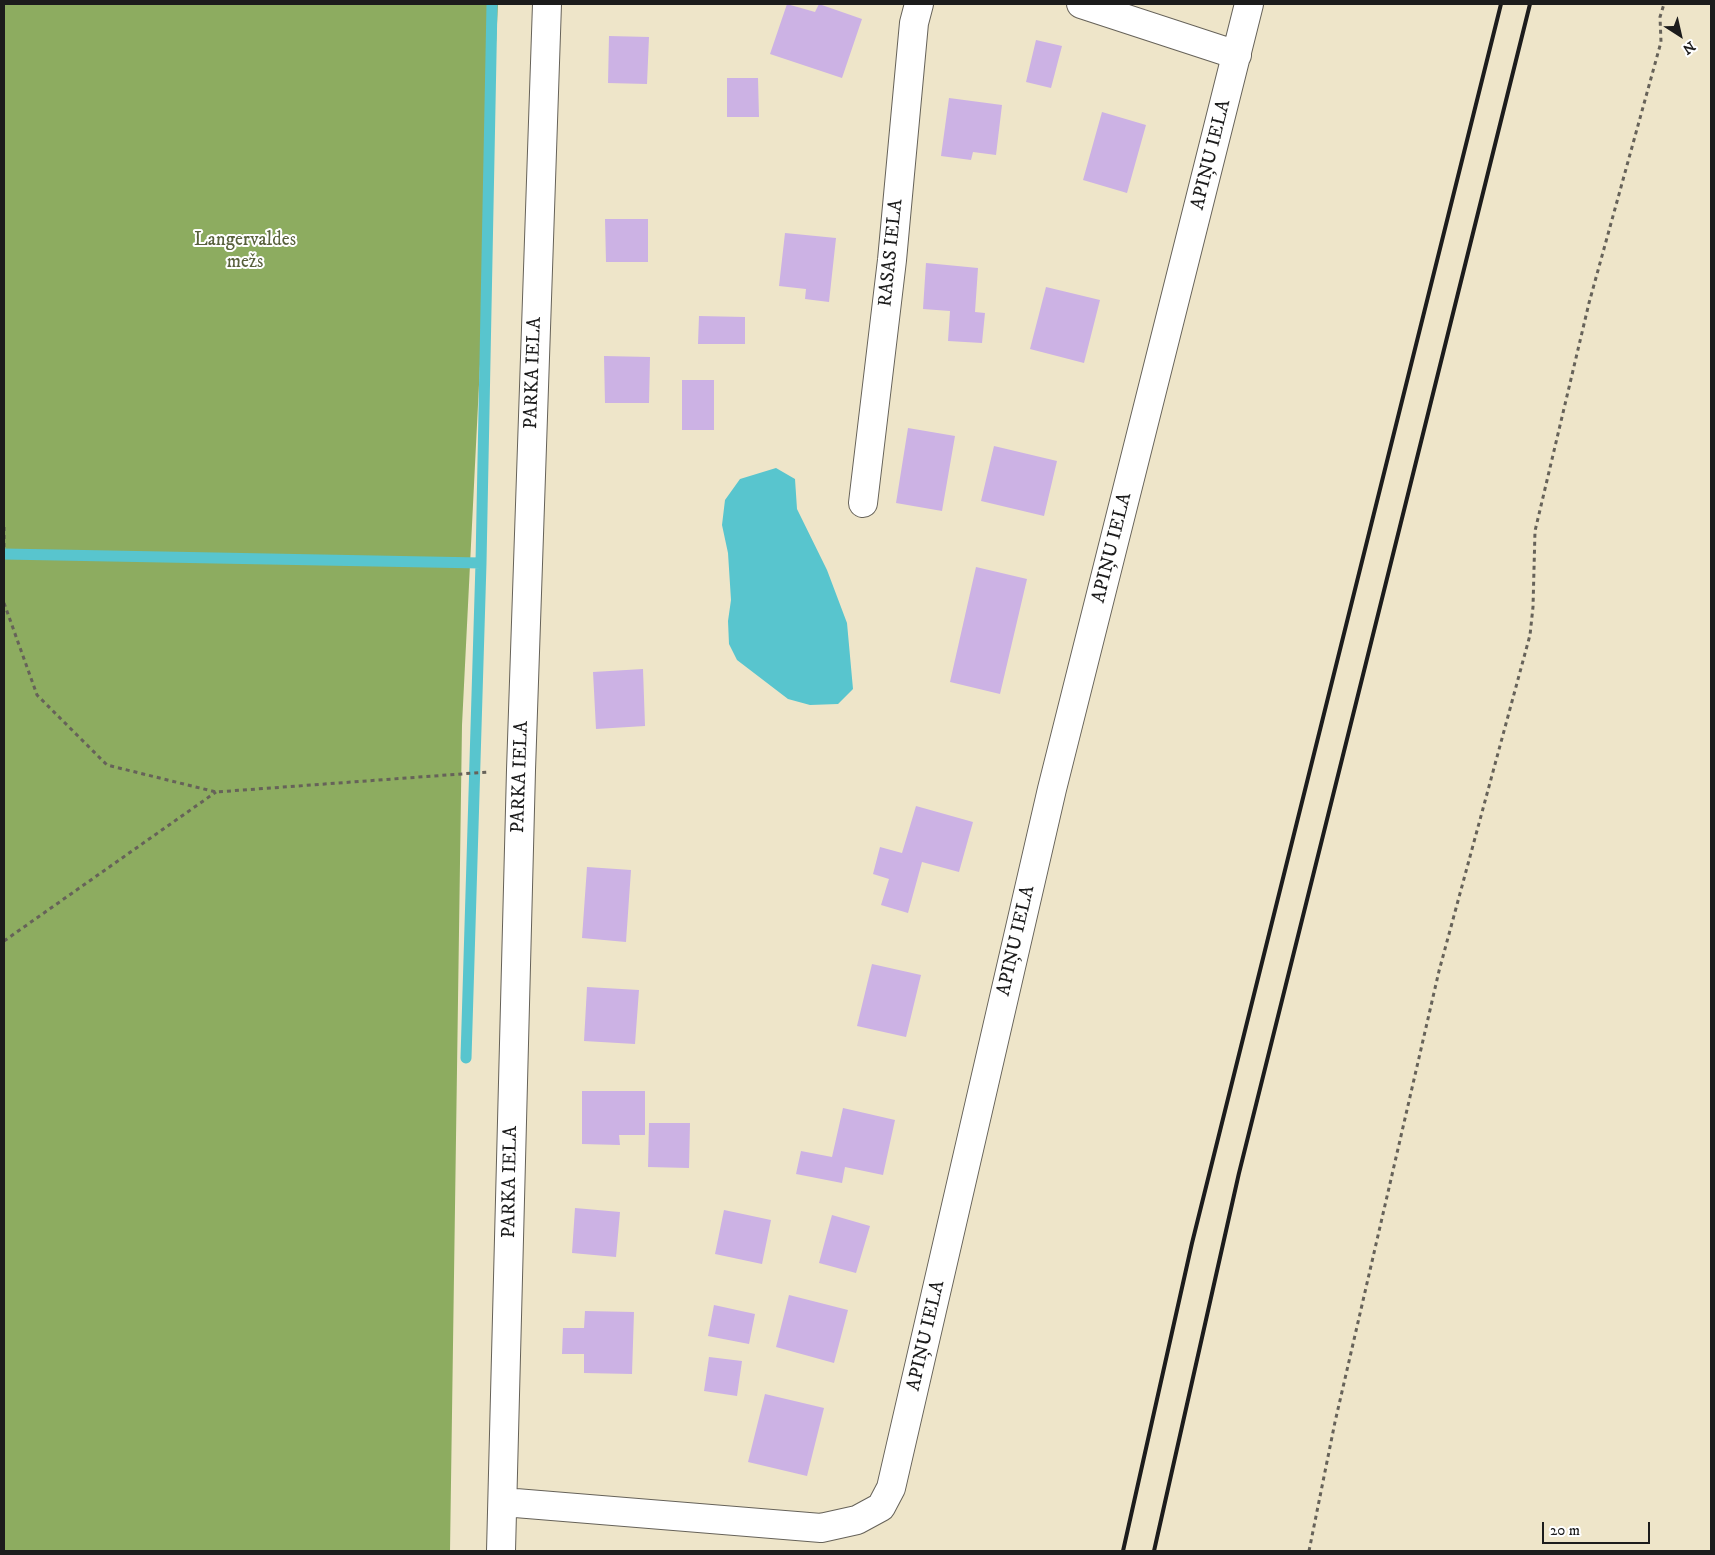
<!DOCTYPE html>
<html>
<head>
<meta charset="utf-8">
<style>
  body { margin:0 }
  #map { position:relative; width:1715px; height:1555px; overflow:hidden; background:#eee5c9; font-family:"IM FELL DW Pica",serif }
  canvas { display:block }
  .frame { position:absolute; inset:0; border:5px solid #1c1c1c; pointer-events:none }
  .north { position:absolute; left:1655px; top:10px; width:50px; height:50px; -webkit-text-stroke:4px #fff; paint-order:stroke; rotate:145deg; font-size:14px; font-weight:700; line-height:20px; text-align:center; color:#1c1c1c }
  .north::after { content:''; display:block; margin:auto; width:18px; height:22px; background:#1c1c1c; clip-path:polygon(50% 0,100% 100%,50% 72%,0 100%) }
  .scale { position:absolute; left:1542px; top:1522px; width:108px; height:22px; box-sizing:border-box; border:2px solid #1c1c1c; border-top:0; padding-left:6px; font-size:15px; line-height:18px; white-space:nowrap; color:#1c1c1c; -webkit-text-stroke:4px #fff; paint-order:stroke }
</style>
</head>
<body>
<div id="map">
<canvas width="1715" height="1555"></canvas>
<div class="frame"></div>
<div class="north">N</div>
<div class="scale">20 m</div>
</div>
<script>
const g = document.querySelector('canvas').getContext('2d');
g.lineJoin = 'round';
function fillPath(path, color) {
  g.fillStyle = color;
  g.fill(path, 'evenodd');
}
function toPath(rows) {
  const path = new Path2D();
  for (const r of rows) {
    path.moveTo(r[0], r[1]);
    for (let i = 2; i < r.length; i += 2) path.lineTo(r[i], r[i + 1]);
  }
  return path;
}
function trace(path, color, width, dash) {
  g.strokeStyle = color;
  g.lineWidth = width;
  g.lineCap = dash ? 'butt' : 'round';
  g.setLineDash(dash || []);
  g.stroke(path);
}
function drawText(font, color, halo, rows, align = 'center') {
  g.font = font + ' "IM FELL DW Pica",serif';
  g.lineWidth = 4;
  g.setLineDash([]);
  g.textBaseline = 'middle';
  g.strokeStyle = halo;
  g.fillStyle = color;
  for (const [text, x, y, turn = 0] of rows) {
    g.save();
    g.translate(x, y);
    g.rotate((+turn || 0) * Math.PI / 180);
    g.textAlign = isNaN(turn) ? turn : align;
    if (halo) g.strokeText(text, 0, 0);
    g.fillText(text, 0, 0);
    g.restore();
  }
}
fillPath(toPath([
  [4,4,498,4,462,725,450,1551,4,1551]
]), '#8dac60');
fillPath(toPath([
  [776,468,795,479,797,509,827,570,847,623,853,689,838,704,810,705,788,699,737,660,729,644,728,621,731,600,728,553,722,525,725,500,740,479]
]), '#58c5ce');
trace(toPath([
  [4,554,481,563],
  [466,1058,481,563,492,4]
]), '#58c5ce', 11);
fillPath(toPath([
  [787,4,815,12,819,4,862,19,842,78,770,54],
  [609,36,649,37,647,84,608,83],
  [1036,40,1062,46,1051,88,1026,82],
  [727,78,758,78,759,117,727,117],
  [949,98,1002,105,996,155,973,152,971,160,941,156],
  [1102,112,1146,125,1127,193,1083,180],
  [605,219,648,219,648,262,606,262],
  [785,233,836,238,829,302,805,299,806,289,779,286],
  [926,263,978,268,975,312,985,313,982,343,948,341,950,311,923,309],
  [1046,287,1100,300,1084,363,1030,349],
  [699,316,745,317,745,344,698,344],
  [604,356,650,357,649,403,605,403],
  [682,380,714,380,714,430,682,430],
  [908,428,955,436,942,511,896,503],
  [994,446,1057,461,1044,516,981,501],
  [976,567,1027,579,1000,694,950,682],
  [643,669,645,726,596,729,593,672],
  [916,806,973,822,959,872,922,862,908,913,881,905,889,879,873,874,880,847,902,853],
  [587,867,631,870,626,942,582,938],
  [872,964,921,975,906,1037,857,1026],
  [587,987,639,990,635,1044,584,1041],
  [582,1091,645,1091,645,1135,619,1135,620,1145,582,1144],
  [843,1108,895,1120,883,1175,845,1167,842,1183,796,1174,801,1151,832,1157],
  [649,1123,690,1123,689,1168,648,1167],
  [575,1208,620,1212,616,1257,572,1253],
  [724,1210,771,1220,762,1264,715,1254],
  [832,1215,870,1226,856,1273,819,1263],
  [789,1295,848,1310,834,1363,776,1347],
  [714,1305,755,1314,749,1344,708,1336],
  [585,1311,634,1312,632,1374,584,1373,584,1354,562,1354,563,1328,584,1328],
  [709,1357,742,1361,737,1396,704,1391],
  [765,1394,824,1408,807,1476,748,1462]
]), '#ccb2e4');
const street = toPath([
  [1081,4,1237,55],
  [863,503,892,260,914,23,919,4],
  [503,1502,821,1528,857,1520,881,1507,891,1488,1052,789,1249,4],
  [501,1551,521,770,547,4]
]);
trace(street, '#666259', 30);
trace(toPath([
  [4,527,4,548],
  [4,603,37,695,107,765,216,792,488,772],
  [4,941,216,792],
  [1309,1551,1335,1422,1439,971,1530,635,1533,607,1535,531,1589,303,1661,42,1660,17,1664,4]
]), '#666259', 3, [4, 4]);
trace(street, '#fff', 28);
trace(toPath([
  [1123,1551,1192,1243,1501,4],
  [1154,1551,1239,1173,1530,4]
]), '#1c1c1c', 4);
drawText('19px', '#1c1c1c', '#fff', [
  ["APIŅU IELA",1212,155,-76],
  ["RASAS IELA",892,253,-84],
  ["PARKA IELA",534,373,-88],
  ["APIŅU IELA",1113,548,-76],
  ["PARKA IELA",521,777,-88],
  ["APIŅU IELA",1017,941,-77],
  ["PARKA IELA",511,1182,-89],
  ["APIŅU IELA",927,1336,-77]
]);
drawText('19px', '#58613c', '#fff', [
  ["Langervaldes",245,241],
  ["mežs",245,263]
]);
</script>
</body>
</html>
